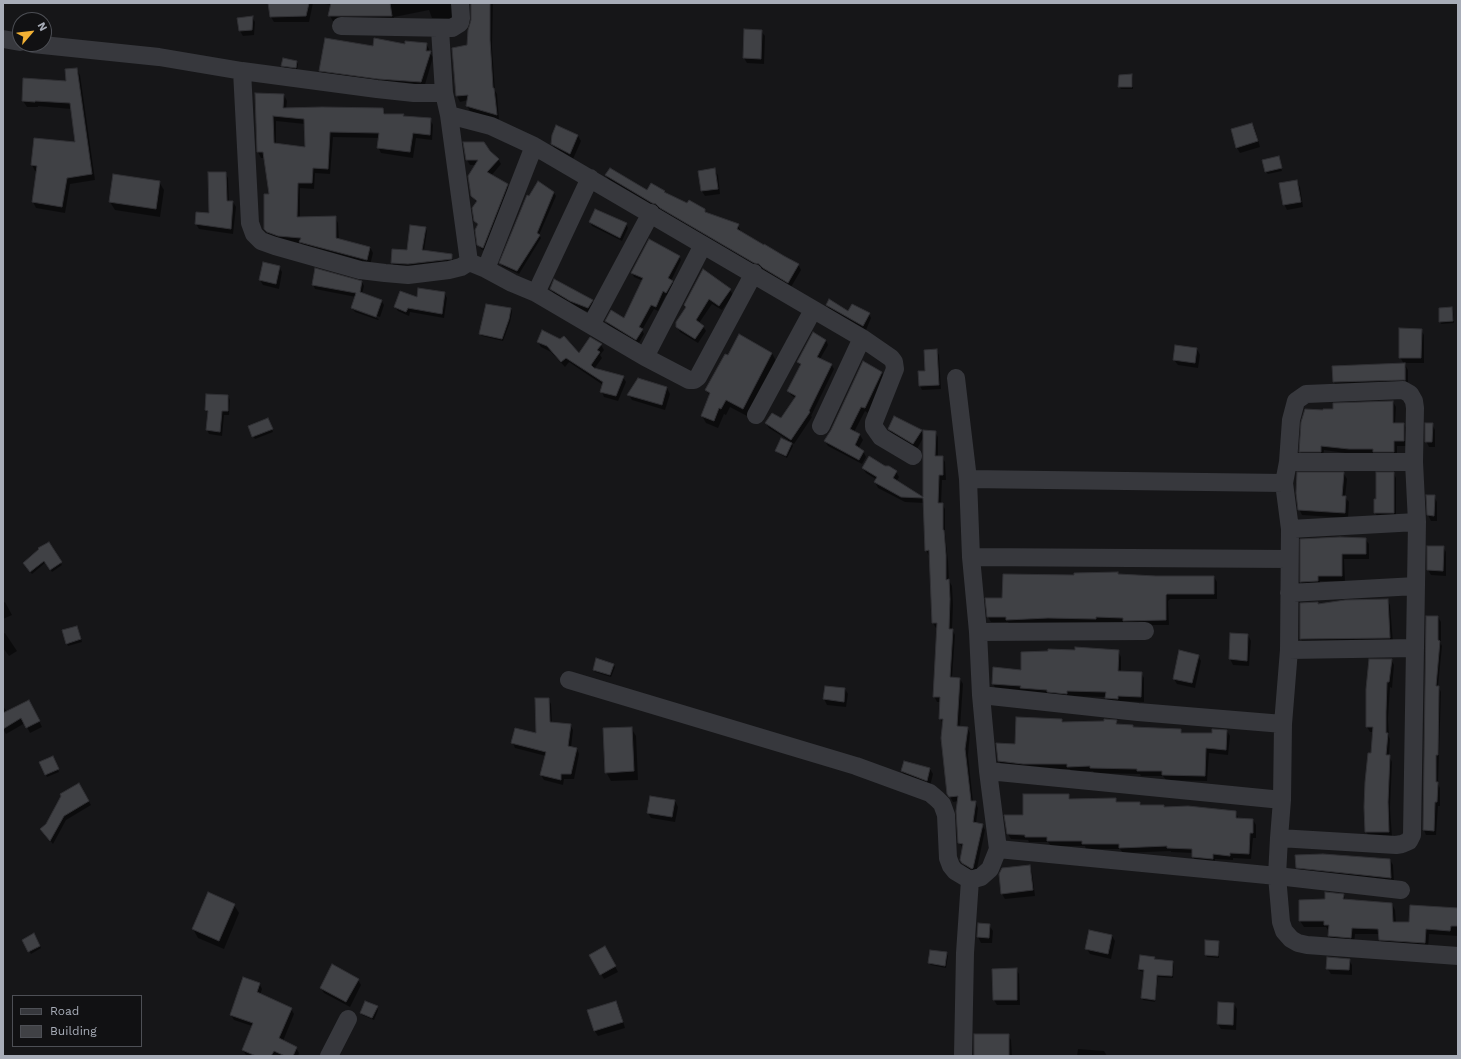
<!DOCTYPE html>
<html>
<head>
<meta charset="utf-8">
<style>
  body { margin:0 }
  #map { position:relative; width:1461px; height:1059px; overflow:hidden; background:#161618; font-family:"Work Sans",sans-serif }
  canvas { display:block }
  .frame { position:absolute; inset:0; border:4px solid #a8adb8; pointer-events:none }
  .legend { position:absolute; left:12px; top:995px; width:130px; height:52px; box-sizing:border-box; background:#111113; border:1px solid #4d4f55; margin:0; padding:5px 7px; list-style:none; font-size:12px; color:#a8adb8 }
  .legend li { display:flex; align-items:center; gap:8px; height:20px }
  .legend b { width:20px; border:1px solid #4d4f55 }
  .north { position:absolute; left:12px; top:12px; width:40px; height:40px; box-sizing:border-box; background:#111113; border:1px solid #4d4f55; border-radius:50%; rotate:62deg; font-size:11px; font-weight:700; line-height:16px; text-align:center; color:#a8adb8 }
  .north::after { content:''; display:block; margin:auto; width:14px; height:18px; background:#f2b134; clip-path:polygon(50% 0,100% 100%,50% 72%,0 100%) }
</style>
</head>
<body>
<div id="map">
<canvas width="1461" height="1059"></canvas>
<div class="frame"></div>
<ul class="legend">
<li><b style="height:5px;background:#37383d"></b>Road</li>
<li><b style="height:11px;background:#404145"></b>Building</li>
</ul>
<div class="north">N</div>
</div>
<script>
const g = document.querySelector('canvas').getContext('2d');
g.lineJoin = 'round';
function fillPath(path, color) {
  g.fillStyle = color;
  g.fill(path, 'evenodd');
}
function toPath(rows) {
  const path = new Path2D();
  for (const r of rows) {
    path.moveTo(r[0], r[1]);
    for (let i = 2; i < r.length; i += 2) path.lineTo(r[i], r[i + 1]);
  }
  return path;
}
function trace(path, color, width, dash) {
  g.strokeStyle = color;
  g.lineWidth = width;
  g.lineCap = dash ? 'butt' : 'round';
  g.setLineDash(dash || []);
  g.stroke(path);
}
fillPath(toPath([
  [269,3,313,3,309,22,274,22,271,17],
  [320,3,454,3,453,18,432,18,429,10,394,17,395,22,333,21,330,16,331,5],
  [471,3,493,3,492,47,495,91,497,94,499,120,470,111,467,106,468,100,460,102,457,96,453,48,468,46,472,20],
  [252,17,255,22,254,35,243,36,240,31,238,19],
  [761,31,765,36,764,64,747,63,744,58],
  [426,44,429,49,429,52,433,57,424,88,324,76,320,71,373,47],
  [297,62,298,64,297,70,284,68,282,65],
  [76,69,80,75,95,180,70,184,65,213,36,208,33,202,38,171,35,171,32,165,76,144,71,109,38,106,38,107,27,107,23,101,68,82],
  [1132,75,1133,78,1133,89,1121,89,1119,86],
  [256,94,284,95,287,101,286,109,383,109,386,115,403,115,404,117,430,119,433,125,432,140,416,138,413,158,381,153,378,147,379,138,333,137,330,174,315,173,314,189,300,188,300,218,335,217,338,223,339,240,370,247,373,253,370,265,304,247,301,243,287,243,268,234,265,229,270,195,265,158,261,158,258,152],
  [276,121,305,124,306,148,276,145],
  [1252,124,1255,129,1260,147,1240,153,1237,148,1232,130],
  [578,136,581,141,573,159,555,149,552,144],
  [464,143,498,159,501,164,491,176,507,185,510,190,486,252,481,249,478,244,478,226,475,221,477,203,472,196,476,165,470,165,467,160],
  [1279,159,1282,171,1268,174,1266,172],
  [714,170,718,175,720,194,705,196,701,190],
  [225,173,228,178,229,202,233,202,236,207,233,234,199,229,196,224,197,213,210,214],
  [606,175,648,192,664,191,666,194,688,205,704,209,707,214,738,225,741,232,798,264,801,270,791,287,767,273,763,269,758,268,664,213,660,209,656,208,609,181],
  [159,182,164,190,160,217,115,210,110,202],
  [1297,182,1300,187,1303,207,1287,210,1284,204],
  [538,183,554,193,556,196,539,235,541,238,519,274,502,266,501,263,530,198],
  [590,222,626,224,628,228,622,241,592,226],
  [425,228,427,231,424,251,451,254,453,258,453,262,410,268,394,266,392,263,408,251],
  [679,256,681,260,671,281,674,285,669,297,666,295,658,311,654,309,642,330,644,334,639,343,608,325,606,321,624,319,643,281,634,277,632,273],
  [279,267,282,272,279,289,263,285,260,280],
  [362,282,364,286,362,294,381,300,384,305,380,317,354,308,354,310,379,319,378,320,355,312,352,308,356,297,315,289,313,284],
  [551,289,592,301,595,306,591,313,574,306,554,294],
  [730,290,733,295,722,310,712,304,699,323,703,326,706,331,698,343,680,332,677,326,687,308],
  [444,293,447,298,444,318,410,312,409,316,398,311,395,307],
  [827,305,849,312,869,314,871,318,866,330,829,309],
  [1452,308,1453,310,1454,323,1441,324,1440,321],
  [511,309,512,312,510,322,503,341,482,336,480,334],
  [1421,330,1424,335,1424,363,1404,363,1408,370,1408,385,1337,388,1334,382,1333,367,1404,364,1400,357],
  [1404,368,1406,368,1406,385,1404,385],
  [826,340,828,345,820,359,831,364,834,369,811,416,812,417,794,444,791,442,793,446,787,458,778,453,776,451,788,440,769,428,766,423,781,420,795,398,791,395,788,391,801,367,798,362],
  [538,342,580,354,601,345,604,350,600,355,602,358,594,369,623,377,626,382,618,401,604,397,602,392,603,385,569,362,565,367,551,352,541,347],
  [1197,349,1200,355,1198,368,1178,365,1174,360],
  [936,350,939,355,941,389,922,390,920,386],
  [772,353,776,361,747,416,730,407,726,415,724,414,718,428,706,423,702,416,710,396,706,390],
  [863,362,882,373,885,378,868,413,865,411,854,432,860,435,863,440,858,449,863,451,866,457,862,464,828,446,825,441,831,431],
  [667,388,670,394,665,410,632,400,629,395],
  [228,396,230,400,229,415,224,415,222,436,209,434,207,430,209,415,206,410],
  [1393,402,1396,407,1395,424,1404,424,1407,429,1406,446,1397,446,1397,456,1352,454,1324,450,1323,456,1303,456,1300,451,1334,411],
  [268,420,273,432,255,439,253,436],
  [1432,424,1435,430,1435,447,1429,447,1426,441],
  [889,429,921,431,924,436,935,432,938,437,938,457,942,457,945,462,946,480,942,480,941,504,942,504,945,509,945,534,948,561,949,581,952,586,953,605,952,629,955,635,952,678,960,679,963,684,960,727,967,728,970,733,968,755,973,802,975,802,978,808,976,823,982,825,985,830,976,873,966,868,961,860,963,848,959,843,958,801,953,802,948,793,943,724,940,718,941,702,937,702,934,696,938,628,936,628,933,623,930,556,929,556,926,550,924,503,905,502,878,488,875,482,877,480,866,473,863,468,885,467,896,472,899,477,896,482,924,499,924,436,917,449,892,434],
  [1344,474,1347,479,1345,497,1349,502,1348,518,1302,515,1299,509],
  [1394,474,1396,478,1396,517,1378,517,1375,513,1377,500],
  [1434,496,1437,502,1437,521,1431,521,1428,515],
  [1365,539,1369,544,1369,559,1344,559,1345,581,1320,581,1320,586,1304,587,1301,582,1301,540],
  [48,543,62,565,52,572,46,562,32,574,25,566],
  [1428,547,1443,547,1446,552,1446,576,1431,575,1428,570],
  [1118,573,1119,575,1156,577,1214,577,1217,582,1217,599,1170,599,1168,601,1169,625,1010,625,1008,622,991,622,988,617,1003,599,1075,576],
  [1387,600,1390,605,1393,643,1303,644,1301,639,1301,604,1318,605],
  [5,602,12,615,3,619,3,603],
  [1438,617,1441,622,1441,644,1442,646,1438,686,1441,692,1438,784,1440,788,1440,806,1438,806,1436,835,1426,835,1424,830],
  [78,629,82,642,68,646,67,643],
  [5,633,17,651,9,656,3,648,3,634],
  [1231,634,1248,635,1251,641,1249,666,1233,665,1230,659],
  [1118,651,1121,657,1121,672,1141,673,1144,678,1144,702,1121,701,1109,703,1106,697,1070,696,996,689,993,684,1022,671],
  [1198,655,1201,661,1195,688,1177,684,1174,679],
  [1391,660,1394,665,1392,688,1390,687,1388,719,1389,737,1390,739,1389,756,1392,762,1390,808,1392,837,1370,837,1366,832,1365,807,1374,732,1370,732,1367,727],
  [613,664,615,667,611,677,595,672,594,670],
  [826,687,845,689,848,694,846,707,827,705,824,699],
  [548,699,551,704,552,723,570,725,573,730,571,748,577,749,579,754,574,779,564,779,563,785,544,780,541,775,546,756,515,748,513,743,537,735],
  [3,706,7,712,32,706,42,727,30,733,25,723,6,734,3,729],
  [1062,720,1063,723,1116,721,1118,726,1133,728,1180,730,1182,734,1213,734,1227,731,1230,736,1228,755,1209,753,1207,781,1166,780,1163,776,1141,776,1140,774,1094,773,1093,771,1071,772,1070,769,1027,769,1002,767,999,761,997,744,1016,745],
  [631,728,636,736,638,780,611,781,606,772],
  [54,759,59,772,47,777,40,762],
  [930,769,933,774,930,786,905,777,902,771],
  [78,784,91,805,66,820,53,844,44,833,47,824],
  [1068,795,1071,800,1115,799,1117,803,1140,803,1142,806,1235,812,1238,817,1238,819,1253,820,1256,825,1256,838,1253,838,1251,859,1233,858,1233,860,1215,859,1215,864,1196,862,1193,857,1193,853,1171,852,1171,851,1123,853,1120,849,1086,849,1085,846,1051,846,1048,842,1029,842,1028,840,1011,839,1008,834,1024,816],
  [675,801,678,807,675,822,651,818,648,813],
  [1390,860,1393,865,1394,883,1300,873,1297,867],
  [1029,866,1032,872,1035,896,1005,899,1002,894],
  [1343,895,1346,900,1392,904,1395,910,1396,923,1410,923,1458,908,1458,936,1429,934,1428,949,1383,946,1380,939,1380,934,1355,934,1354,943,1333,942,1329,936,1330,931,1328,930,1326,927,1304,927,1300,921,1326,900],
  [234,905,239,913,224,949,198,938,193,929],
  [978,924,989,925,993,931,992,943,981,943,978,937],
  [33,935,41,948,31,954,23,940],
  [1112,936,1115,941,1111,959,1090,954,1087,949],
  [1218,942,1219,944,1219,958,1207,957,1206,955],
  [605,947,618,972,604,979,590,955],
  [946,953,948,956,946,968,931,965,929,963],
  [1154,958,1156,960,1173,962,1174,964,1173,978,1158,977,1155,1002,1143,1000,1142,998,1145,972,1140,971,1139,969],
  [1349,960,1352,965,1352,975,1331,974,1327,968],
  [1016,969,1019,974,1020,1005,997,1005,994,1000],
  [358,980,361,985,350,1007,324,993,321,988],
  [259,983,262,989,260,995,291,1009,294,1014,283,1041,296,1048,299,1053,298,1056,248,1056,246,1055,243,1050,252,1026,234,1020,231,1015],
  [616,1002,619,1008,625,1028,598,1036,594,1030],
  [1234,1004,1237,1009,1236,1030,1221,1029,1218,1024],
  [377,1007,378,1010,374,1020,362,1015,361,1013],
  [975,1035,1008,1035,1011,1040,1012,1056,974,1056],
  [1078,1049,1104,1051,1107,1056,1077,1056]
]), '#0007');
const building = toPath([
  [268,3,309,3,306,16,270,17,268,3],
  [331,3,390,3,392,16,328,16,331,3],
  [471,3,490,3,490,40,493,88,494,88,497,115,466,106,468,95,456,96,452,48,467,45,468,30,471,20,471,3],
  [253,16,252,30,239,31,237,18,253,16],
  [744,29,762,30,761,59,743,58,744,29],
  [325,38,373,46,374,38,405,44,405,41,427,43,426,51,431,51,421,82,378,79,319,71,325,38],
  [283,58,297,61,296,68,281,66,283,58],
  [77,68,92,174,67,178,62,207,32,202,37,166,31,165,34,138,75,142,70,103,35,101,35,102,22,101,23,78,66,81,65,69,77,68],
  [1132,74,1132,87,1118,87,1119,75,1132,74],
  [255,93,284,94,283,108,322,107,383,108,384,114,404,114,403,116,431,118,430,135,413,133,410,152,377,148,379,133,330,132,328,169,313,168,312,183,298,183,297,217,336,216,336,238,370,247,367,260,299,242,301,238,278,236,267,232,264,229,264,194,269,194,263,152,257,152,255,93],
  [273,116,304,119,305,147,274,143,273,116],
  [1252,123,1258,141,1236,148,1231,129,1252,123],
  [556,125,578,135,570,154,551,144,552,135,556,125],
  [463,142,484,142,490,151,499,159,487,172,508,184,483,248,477,245,475,230,478,224,474,221,472,208,477,201,471,196,468,176,478,160,466,160,463,142],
  [1279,156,1282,168,1265,172,1262,160,1279,156],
  [610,168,647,190,651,183,665,191,664,192,687,203,689,200,705,209,705,212,739,224,737,229,764,245,764,244,784,256,799,264,788,283,763,268,759,264,754,263,660,208,656,204,652,203,605,175,610,168],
  [715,168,718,189,701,191,698,171,715,168],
  [208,172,226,172,227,201,233,201,231,229,195,224,196,212,209,213,208,172],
  [113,174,160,181,156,209,109,202,113,174],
  [1297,180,1301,202,1283,205,1279,183,1297,180],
  [538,181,554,192,537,233,540,235,517,271,499,263,527,195,529,196,538,181],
  [595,209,627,223,620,238,589,222,595,209],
  [410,225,426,227,422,250,452,254,452,259,408,264,391,263,392,249,407,250,410,225],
  [649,239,680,256,668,278,673,281,666,293,663,291,656,307,651,305,639,327,643,329,636,340,605,321,611,310,624,318,643,278,631,273,649,239],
  [263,262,280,266,276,284,259,280,263,262],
  [315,268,362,281,360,292,382,300,376,317,351,308,356,293,312,285,315,268],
  [703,269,731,289,719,306,709,299,696,320,704,326,695,339,676,327,676,322,686,307,684,305,703,269],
  [554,279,593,300,588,308,570,301,550,289,554,279],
  [418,288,445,292,442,314,408,308,406,312,394,307,400,291,417,297,418,288],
  [829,299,848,311,852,304,870,313,863,326,826,305,829,299],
  [486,304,511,308,509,319,502,339,479,334,486,304],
  [1452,307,1453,321,1439,322,1439,308,1452,307],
  [1399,328,1422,329,1421,358,1399,358,1399,328],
  [542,330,560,339,564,336,579,353,590,337,602,344,597,350,600,352,591,365,594,368,624,376,616,396,600,392,603,382,566,358,561,362,547,346,537,342,542,330],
  [813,332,826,340,817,357,832,364,809,411,810,412,791,440,765,423,772,413,781,418,796,396,787,391,801,364,797,362,813,332],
  [739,334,772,353,743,409,726,400,721,409,719,408,714,421,701,416,710,393,705,390,725,354,728,355,739,334],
  [1175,345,1197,348,1195,363,1173,360,1175,345],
  [937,349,939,385,919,386,918,371,925,371,924,350,937,349],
  [863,361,882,372,865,408,861,407,850,429,860,434,855,445,864,451,859,460,824,441,831,430,863,361],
  [1405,363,1405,380,1333,382,1332,366,1405,363],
  [638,378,667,387,662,405,627,395,638,378],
  [206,394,228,395,228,411,222,411,220,432,206,430,208,411,205,410,206,394],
  [1393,401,1393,423,1404,423,1404,441,1394,441,1394,452,1373,452,1373,449,1349,449,1321,446,1321,452,1299,452,1301,422,1305,409,1323,410,1323,409,1333,409,1333,403,1393,401],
  [894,416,922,430,913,444,888,429,894,416],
  [268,418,273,429,252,437,248,426,268,418],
  [1425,423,1433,423,1432,442,1425,442,1425,423],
  [923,430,936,431,935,456,943,456,943,475,939,475,938,503,943,503,943,530,944,530,946,555,946,580,949,579,950,599,949,629,953,629,950,677,960,678,957,726,968,727,965,749,971,801,976,801,973,822,983,824,973,868,972,869,962,863,960,860,963,844,958,843,956,811,958,796,949,797,947,794,941,738,943,719,939,719,940,697,933,697,937,623,932,623,929,550,925,551,923,498,901,497,874,482,877,477,862,468,869,456,885,466,889,466,897,471,893,478,923,497,923,430],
  [781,438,792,443,786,456,775,451,781,438],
  [1297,472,1344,472,1342,496,1346,496,1345,513,1298,510,1296,493,1297,472],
  [1376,472,1394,472,1394,513,1374,513,1374,499,1376,499,1376,472],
  [1426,495,1435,495,1434,516,1427,515,1426,495],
  [1340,537,1366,538,1366,554,1342,554,1342,576,1318,576,1318,581,1300,582,1300,539,1340,537],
  [49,542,62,562,50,570,44,561,30,572,23,563,39,549,38,548,49,542],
  [1427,546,1444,546,1443,571,1427,570,1427,546],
  [1118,572,1118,574,1156,576,1214,576,1214,594,1167,594,1166,595,1166,620,1123,621,1123,618,1096,617,1096,619,1048,618,1006,620,1006,617,987,617,985,598,1002,598,1003,574,1074,575,1074,573,1118,572],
  [1388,599,1390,638,1300,639,1300,603,1318,602,1318,604,1345,600,1388,599],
  [1426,616,1438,616,1438,640,1440,641,1436,686,1439,686,1438,755,1436,755,1436,782,1438,782,1437,802,1435,802,1434,831,1423,830,1426,616],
  [77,626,81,639,66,644,62,630,77,626],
  [1230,633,1248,634,1247,661,1229,659,1230,633],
  [1075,647,1119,650,1118,671,1142,672,1141,697,1118,696,1118,699,1105,698,1106,692,1067,691,1067,694,1047,692,1047,690,1020,688,1021,686,992,684,993,667,1021,670,1021,652,1048,651,1048,649,1075,650,1075,647],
  [1179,650,1199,655,1192,683,1173,679,1179,650],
  [596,658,614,664,610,675,593,670,596,658],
  [1369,659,1392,659,1389,682,1387,682,1386,712,1386,733,1388,733,1386,755,1390,755,1388,802,1389,832,1365,832,1364,807,1365,782,1368,753,1371,753,1373,727,1366,727,1366,689,1369,659],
  [825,686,845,688,844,702,823,699,825,686],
  [535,698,549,698,550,722,571,724,568,746,577,748,571,774,561,774,561,780,540,775,546,752,511,743,515,728,536,733,535,698],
  [29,700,40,721,26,728,21,718,3,729,3,713,29,700],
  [1016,717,1062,719,1062,722,1104,721,1104,719,1117,720,1116,724,1133,725,1133,727,1181,729,1181,733,1212,733,1212,729,1227,730,1226,750,1206,748,1205,776,1162,775,1162,771,1137,771,1137,769,1090,768,1090,766,1067,767,1067,764,1023,764,998,761,996,743,1015,744,1016,717],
  [632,727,634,771,605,773,603,728,632,727],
  [53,756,59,769,45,775,39,762,53,756],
  [904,761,930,768,927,781,901,771,904,761],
  [79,783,89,801,64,816,50,841,40,829,46,824,61,796,60,794,79,783],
  [1023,794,1069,794,1069,799,1116,798,1116,802,1140,802,1140,805,1164,805,1164,807,1188,806,1236,811,1236,818,1253,819,1253,833,1250,833,1249,854,1230,853,1230,856,1213,854,1213,859,1192,857,1192,849,1167,848,1167,846,1119,848,1119,844,1082,844,1082,841,1047,841,1047,837,1025,837,1025,835,1007,834,1004,815,1023,815,1023,794],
  [650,796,675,800,672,817,647,813,650,796],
  [1323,854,1390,859,1391,878,1296,868,1295,855,1323,854],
  [1030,865,1033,890,1001,894,999,874,1002,868,1030,865],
  [208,892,235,904,219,941,192,929,208,892],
  [1325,892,1344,894,1343,899,1392,903,1393,922,1409,922,1410,905,1458,908,1458,926,1451,926,1450,931,1426,929,1425,943,1379,940,1378,929,1352,928,1351,938,1328,936,1329,925,1324,925,1324,921,1299,921,1299,900,1325,899,1325,892],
  [978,923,990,924,989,938,977,937,978,923],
  [1089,930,1112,935,1108,954,1085,949,1089,930],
  [34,933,40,946,28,952,22,940,34,933],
  [1205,940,1219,941,1218,956,1205,955,1205,940],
  [605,946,616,966,600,975,589,955,605,946],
  [930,950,947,952,945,966,928,963,930,950],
  [1140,955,1155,957,1154,959,1173,961,1172,976,1157,975,1155,1000,1141,998,1144,970,1138,969,1140,955],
  [1327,957,1350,959,1349,970,1326,969,1327,957],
  [332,964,359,979,346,1002,320,988,332,964],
  [1017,968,1017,1000,993,1000,992,969,1017,968],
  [243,977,260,983,257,992,292,1008,279,1038,297,1047,293,1056,285,1056,274,1051,271,1056,256,1056,242,1050,253,1023,230,1015,243,977],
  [365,1001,378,1006,372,1018,360,1013,365,1001],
  [616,1001,623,1022,594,1031,587,1010,616,1001],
  [1218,1002,1234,1003,1233,1025,1217,1024,1218,1002],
  [974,1034,1009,1034,1009,1056,974,1056,974,1034]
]);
fillPath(building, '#404145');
trace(building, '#303034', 1);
trace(toPath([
  [341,26,452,28,460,23,461,18,460,3],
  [440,29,444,93],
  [3,39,20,42],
  [33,44,159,57,242,71,377,89,414,93,444,93,449,115,491,126,534,146,862,338,891,358,894,362,895,369,874,422,874,427,881,437,913,456],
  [242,71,250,223,254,234,261,241,275,246,360,270,385,273,408,275,449,270,461,267,469,262,486,269,512,283,536,293,645,357,689,380,694,380,698,377,754,273],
  [449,115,469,262],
  [486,269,534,146],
  [536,293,590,178],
  [591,325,651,213],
  [645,357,703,245],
  [956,378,968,479,971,557,978,632,981,695,988,771,998,849,990,869,981,877,970,880,965,953,963,1056],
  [756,415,813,310],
  [821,426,862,338],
  [1288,462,1414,462],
  [968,479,1284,483],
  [1290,529,1417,522],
  [971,557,1289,559],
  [1289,593,1416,586],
  [978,632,1145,631],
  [1289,650,1415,648],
  [569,680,856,766,930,793,937,799,942,804,946,815,948,858,951,866,955,871,970,880],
  [981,695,1138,712,1283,724],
  [988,771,1282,800],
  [1279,838,1396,845,1402,844,1409,841,1412,835,1417,522,1414,462,1415,408,1414,401,1410,394,1403,390,1306,394,1296,401,1291,420,1288,462,1284,483,1290,529,1289,650,1283,724,1282,800,1279,838,1277,876,1281,922,1284,931,1291,939,1298,943,1307,945,1458,956],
  [998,849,1277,876,1401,890],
  [329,1056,348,1019]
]), '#37383d', 18);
</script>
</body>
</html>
